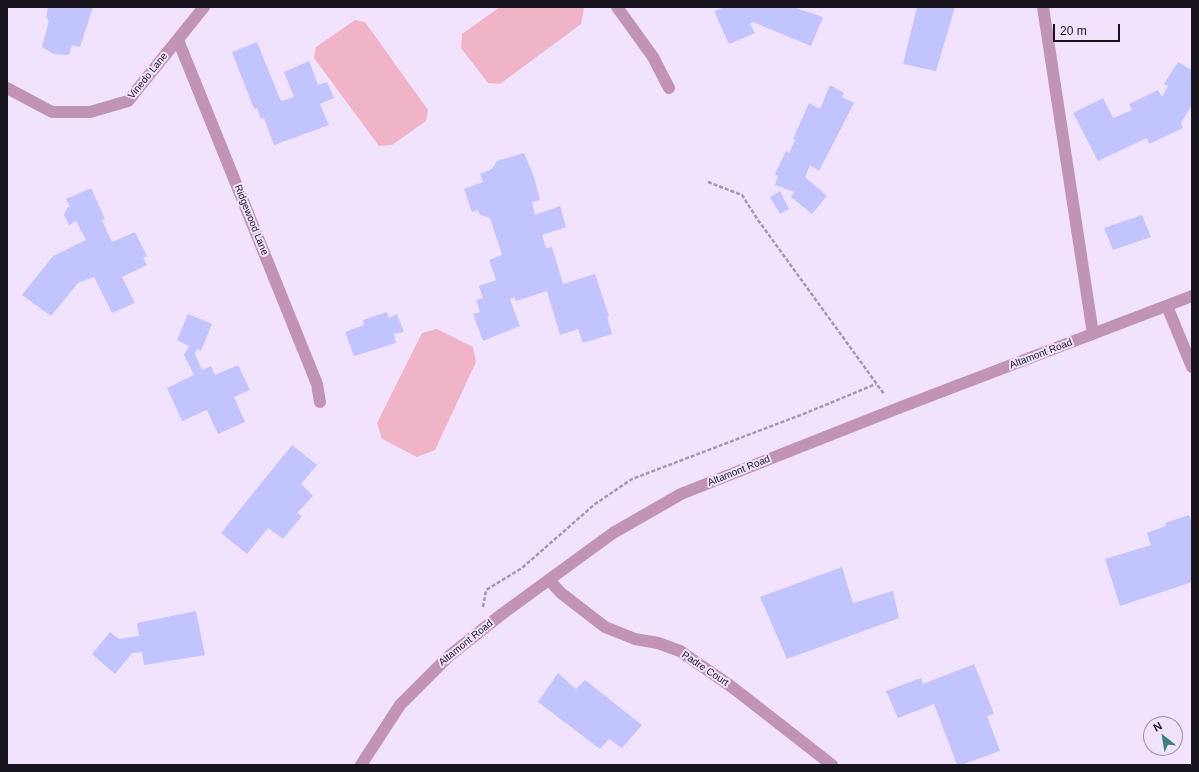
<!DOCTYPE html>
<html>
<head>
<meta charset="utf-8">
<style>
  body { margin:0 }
  #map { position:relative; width:1199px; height:772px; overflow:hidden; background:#f1e3fe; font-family:Arial,sans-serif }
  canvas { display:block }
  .frame { position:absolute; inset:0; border:8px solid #18141d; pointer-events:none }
  .north { position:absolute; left:1143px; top:716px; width:40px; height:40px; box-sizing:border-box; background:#f1e3fe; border:1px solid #9a90a4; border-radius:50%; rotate:330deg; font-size:11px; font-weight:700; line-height:16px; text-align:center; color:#18141d }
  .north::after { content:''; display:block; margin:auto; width:14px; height:18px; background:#3d8278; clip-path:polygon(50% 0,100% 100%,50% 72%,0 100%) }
  .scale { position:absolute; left:1053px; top:24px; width:67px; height:18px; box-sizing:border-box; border:2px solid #18141d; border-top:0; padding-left:5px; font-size:12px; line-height:14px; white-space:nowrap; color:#18141d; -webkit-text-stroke:3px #f1e3fe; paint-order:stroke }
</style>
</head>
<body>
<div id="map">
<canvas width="1199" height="772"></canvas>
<div class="frame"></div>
<div class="north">N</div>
<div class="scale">20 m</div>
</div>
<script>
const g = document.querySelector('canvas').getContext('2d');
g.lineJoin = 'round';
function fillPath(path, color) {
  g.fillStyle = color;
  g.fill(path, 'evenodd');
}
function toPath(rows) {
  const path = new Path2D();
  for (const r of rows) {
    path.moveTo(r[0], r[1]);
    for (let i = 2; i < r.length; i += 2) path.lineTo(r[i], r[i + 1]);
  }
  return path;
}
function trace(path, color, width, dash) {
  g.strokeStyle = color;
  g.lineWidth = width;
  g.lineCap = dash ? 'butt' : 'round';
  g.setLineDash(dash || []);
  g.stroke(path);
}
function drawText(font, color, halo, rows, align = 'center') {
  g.font = font + ' Arial,sans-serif';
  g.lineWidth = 4;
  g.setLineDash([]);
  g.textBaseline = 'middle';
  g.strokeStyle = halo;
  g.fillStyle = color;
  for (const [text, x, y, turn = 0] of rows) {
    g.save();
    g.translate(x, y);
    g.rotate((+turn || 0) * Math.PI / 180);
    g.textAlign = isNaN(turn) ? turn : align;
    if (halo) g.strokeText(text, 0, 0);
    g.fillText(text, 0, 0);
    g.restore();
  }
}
fillPath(toPath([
  [500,7,582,7,584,9,581,24,500,84,488,83,461,48,462,34],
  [355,20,365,22,428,110,426,121,392,145,379,146,314,58,316,47],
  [437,329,473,347,476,362,435,450,417,457,382,439,377,423,422,333]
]), '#efb5c7');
fillPath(toPath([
  [48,7,93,7,80,47,72,45,69,55,54,54,42,47,49,21,46,17],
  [725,7,793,7,823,17,811,46,753,22,750,24,755,33,729,44,714,11],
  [917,7,955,7,936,71,903,64],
  [257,42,281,101,294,97,284,72,309,61,318,85,327,82,334,98,320,104,329,125,274,145,264,118,261,119,257,108,254,109,232,52],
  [1178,62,1192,70,1192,105,1181,123,1183,128,1149,144,1147,138,1098,161,1073,113,1103,98,1113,118,1132,110,1129,104,1158,90,1162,97,1168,86,1164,84],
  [830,85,844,93,842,97,854,103,819,171,810,165,805,177,827,196,812,214,791,197,794,192,775,185,778,176,775,174,786,151,789,153,795,140,793,139,809,103,820,109],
  [524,153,534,177,540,200,532,202,535,215,560,206,566,227,542,235,546,248,552,247,563,284,595,274,609,316,607,317,612,334,583,343,578,329,560,335,547,291,516,301,515,297,510,299,520,326,483,341,473,314,480,312,476,300,483,298,479,286,496,280,489,260,502,255,490,218,480,215,478,210,472,212,464,189,483,182,480,174,492,169,497,161],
  [91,188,105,219,102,220,112,242,135,232,147,256,143,258,147,265,122,277,135,303,112,313,94,277,78,283,51,316,22,295,53,256,86,240,76,221,69,225,64,215,68,207,70,207,66,199],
  [780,191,789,209,780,214,770,197],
  [1142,215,1151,237,1113,250,1104,228],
  [387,312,389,318,397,314,404,332,394,334,396,343,354,356,345,332,364,325,363,320],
  [188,314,212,324,201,351,197,349,195,354,202,370,211,366,215,375,238,365,250,390,234,397,245,422,218,434,207,410,182,421,167,388,194,375,184,355,189,346,177,340],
  [292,445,317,465,301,484,313,496,297,513,302,516,283,539,268,528,247,554,221,533],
  [1189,515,1192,523,1192,582,1120,606,1105,559,1151,545,1147,533,1166,526,1165,523],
  [842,567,853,603,893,591,899,618,787,659,760,597],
  [196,611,205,655,144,665,142,652,132,653,115,674,92,654,110,632,119,639,139,636,137,623],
  [974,664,994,714,987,716,1000,751,961,765,957,765,934,704,898,718,886,691,921,678,923,684],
  [558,673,576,689,585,680,642,725,622,748,609,739,600,749,538,702]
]), '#c2c4ff');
trace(toPath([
  [708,182,742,195,758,220,884,394],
  [483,607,486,590,522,568,595,504,632,479,806,413,876,384]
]), '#a49aae', 2.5, [4, 2]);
trace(toPath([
  [617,7,653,57,669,88],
  [1043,7,1093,334],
  [178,40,317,384,320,402],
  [7,88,52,112,90,112,128,101,204,7],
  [1167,306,1192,367],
  [549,580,561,593,605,627,635,639,658,643,680,651,732,687,832,765],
  [361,765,400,705,449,656,502,614,613,533,681,494,896,409,1192,296]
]), '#c093b7', 12);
drawText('10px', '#18141d', '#f1e3fe', [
  ["Vinedo Lane",148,76,-51],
  ["Ridgewood Lane",251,220,68],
  ["Altamont Road",1041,354,-21],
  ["Altamont Road",739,471,-22],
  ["Altamont Road",466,643,-39],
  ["Padre Court",705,669,34]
]);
</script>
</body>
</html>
